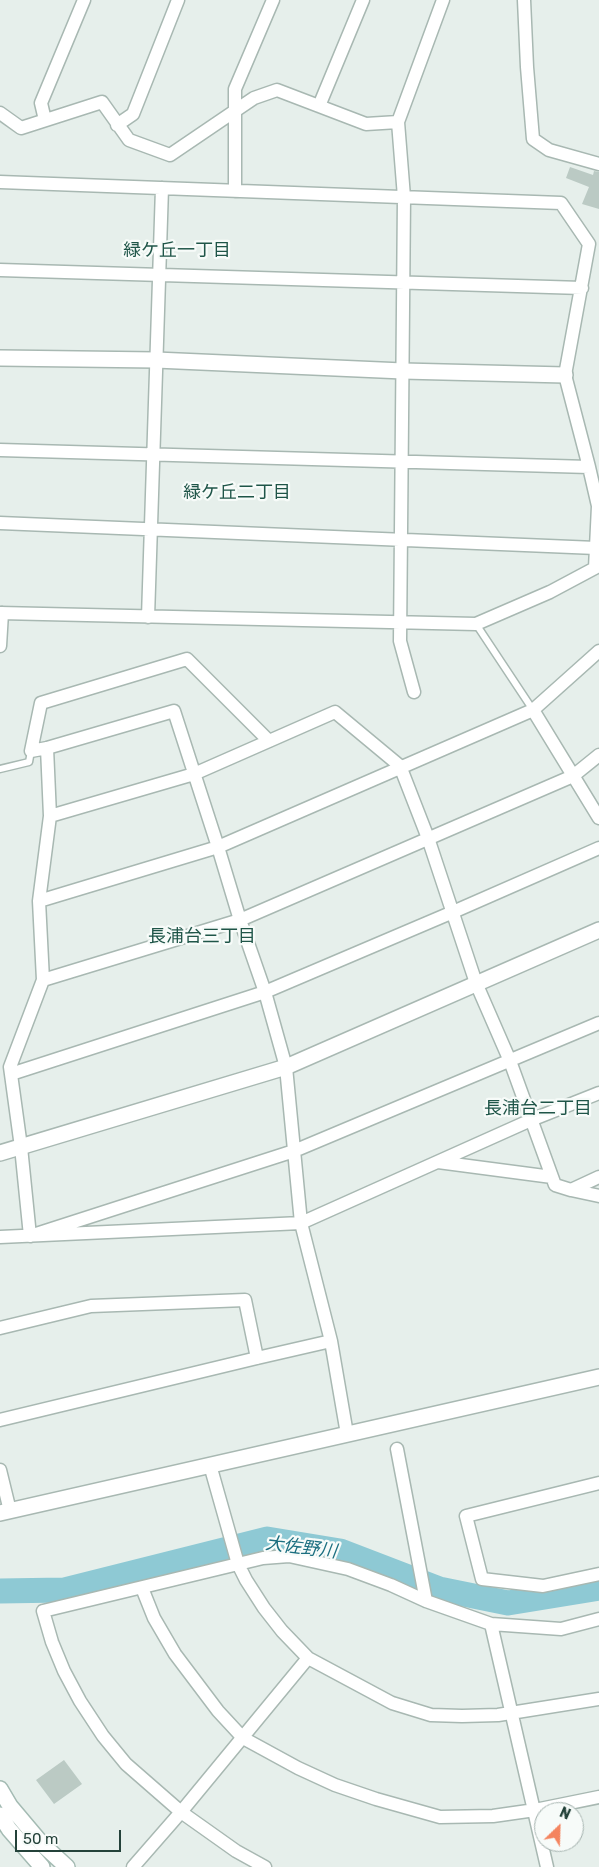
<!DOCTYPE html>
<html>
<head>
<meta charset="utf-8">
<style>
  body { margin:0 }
  #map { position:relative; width:599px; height:1867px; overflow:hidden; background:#e6efeb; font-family:Rubik,sans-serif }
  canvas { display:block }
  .north { position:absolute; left:534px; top:1802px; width:50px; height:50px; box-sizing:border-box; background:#f7fbf9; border:1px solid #a3b1ad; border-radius:50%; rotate:24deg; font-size:14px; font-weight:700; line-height:20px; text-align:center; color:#24423a }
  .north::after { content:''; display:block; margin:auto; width:18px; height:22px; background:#f4845f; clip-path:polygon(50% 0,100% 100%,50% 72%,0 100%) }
  .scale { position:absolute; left:15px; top:1830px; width:106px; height:22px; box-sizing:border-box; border:2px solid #24423a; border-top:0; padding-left:6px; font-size:15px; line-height:18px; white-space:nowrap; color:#24423a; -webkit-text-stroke:4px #f7fbf9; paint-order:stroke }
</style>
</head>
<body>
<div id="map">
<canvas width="599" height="1867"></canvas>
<div class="north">N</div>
<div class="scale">50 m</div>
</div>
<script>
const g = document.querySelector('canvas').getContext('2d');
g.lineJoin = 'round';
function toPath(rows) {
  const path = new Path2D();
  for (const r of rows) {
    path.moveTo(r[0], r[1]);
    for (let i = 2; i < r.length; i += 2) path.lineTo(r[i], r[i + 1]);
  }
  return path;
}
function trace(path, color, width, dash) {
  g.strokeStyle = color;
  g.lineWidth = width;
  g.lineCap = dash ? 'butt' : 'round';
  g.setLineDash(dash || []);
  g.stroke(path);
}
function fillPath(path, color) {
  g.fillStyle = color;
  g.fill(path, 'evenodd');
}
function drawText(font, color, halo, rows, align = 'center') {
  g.font = font + ' Rubik,"Noto Sans JP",sans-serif';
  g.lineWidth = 4.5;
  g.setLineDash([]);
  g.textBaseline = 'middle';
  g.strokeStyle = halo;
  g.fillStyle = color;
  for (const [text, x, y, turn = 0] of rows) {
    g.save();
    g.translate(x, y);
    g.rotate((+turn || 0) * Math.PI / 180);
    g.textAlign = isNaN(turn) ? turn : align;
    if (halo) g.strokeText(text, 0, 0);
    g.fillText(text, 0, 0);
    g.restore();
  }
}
trace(toPath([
  [0,1591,64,1590,267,1539,340,1551,439,1589,508,1603,599,1588]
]), '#8ec9d4', 25);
fillPath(toPath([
  [570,167,593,175,594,171,599,172,599,209,582,204,589,187,566,178],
  [64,1760,82,1784,54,1804,36,1780]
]), '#bbcac4');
const service = toPath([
  [476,624,533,710],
  [0,769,29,762,31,751]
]);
const minor = toPath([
  [524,0,527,67,533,139,549,150,599,164],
  [319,106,363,0],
  [0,113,21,128,102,102,129,140,170,155,254,98,277,90,366,124,398,122],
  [45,120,41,103,84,0],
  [117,125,133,114,178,0],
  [0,182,561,203,589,244,565,375,589,467,598,506,595,568,550,592,476,624,0,613],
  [235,191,235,89,273,0],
  [0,270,582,288],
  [0,450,589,467],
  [0,523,596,548],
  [148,617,162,188],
  [0,646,2,613],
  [414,692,400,641,404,197,398,122,443,0],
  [533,710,599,818],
  [269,741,187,659,41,703,31,751,47,748,174,711,218,847,240,920,265,992,286,1067,301,1223,331,1341,347,1434],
  [47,748,50,816,39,901,43,980,10,1067,21,1147,30,1236,294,1151,599,1023],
  [50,816,194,774,335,712,400,766,428,838,476,983,510,1061,555,1185,571,1190,599,1177],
  [39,901,218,847,533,710,599,651],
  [43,980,240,920,573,776,599,755],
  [11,1074,265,992,453,912,599,848],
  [438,1162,552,1177],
  [571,1190,599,1196],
  [0,1237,301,1223,531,1120,599,1093],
  [0,1328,91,1306,245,1300,257,1358],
  [0,1420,257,1358,331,1341],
  [397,1449,426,1601],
  [210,1465,238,1564,246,1580,264,1608,282,1631,308,1658,392,1703,431,1715,462,1716,498,1715,599,1699],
  [0,1470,10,1511],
  [599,1483,466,1516,482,1579,543,1586,599,1574],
  [142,1588,154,1618,175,1654,218,1711,243,1738,298,1768,335,1785,376,1799,440,1817,493,1816,535,1810,599,1797],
  [491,1624,547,1867],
  [133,1867,181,1812,308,1658],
  [265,1867,236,1851,181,1812,126,1764,103,1736,80,1701,64,1671,52,1642,43,1611,263,1558,289,1556,348,1569,391,1585,426,1601,491,1624,561,1629,599,1619]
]);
const tertiary = toPath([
  [0,358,156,360,403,371,565,375],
  [0,1153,286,1067,599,930],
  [0,1513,599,1377]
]);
const secondary = toPath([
  [0,1789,10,1806,42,1844,67,1867],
  [0,1815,9,1829,42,1867]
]);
trace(service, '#a8b8b2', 9);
trace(minor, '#a8b8b2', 15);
trace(tertiary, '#a8b8b2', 18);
trace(secondary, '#a4bbb3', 18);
trace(service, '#fff', 6);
trace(minor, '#fff', 12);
trace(tertiary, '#fff', 15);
trace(secondary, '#fff', 15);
drawText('18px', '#1f5548', '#f7fbf9', [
  ["緑ケ丘一丁目",177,251],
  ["緑ケ丘二丁目",237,493],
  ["長浦台三丁目",202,937],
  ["長浦台二丁目",538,1109]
]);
drawText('italic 18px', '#1c6f80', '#f7fbf9', [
  ["大佐野川",301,1548,7]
]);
</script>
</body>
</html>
